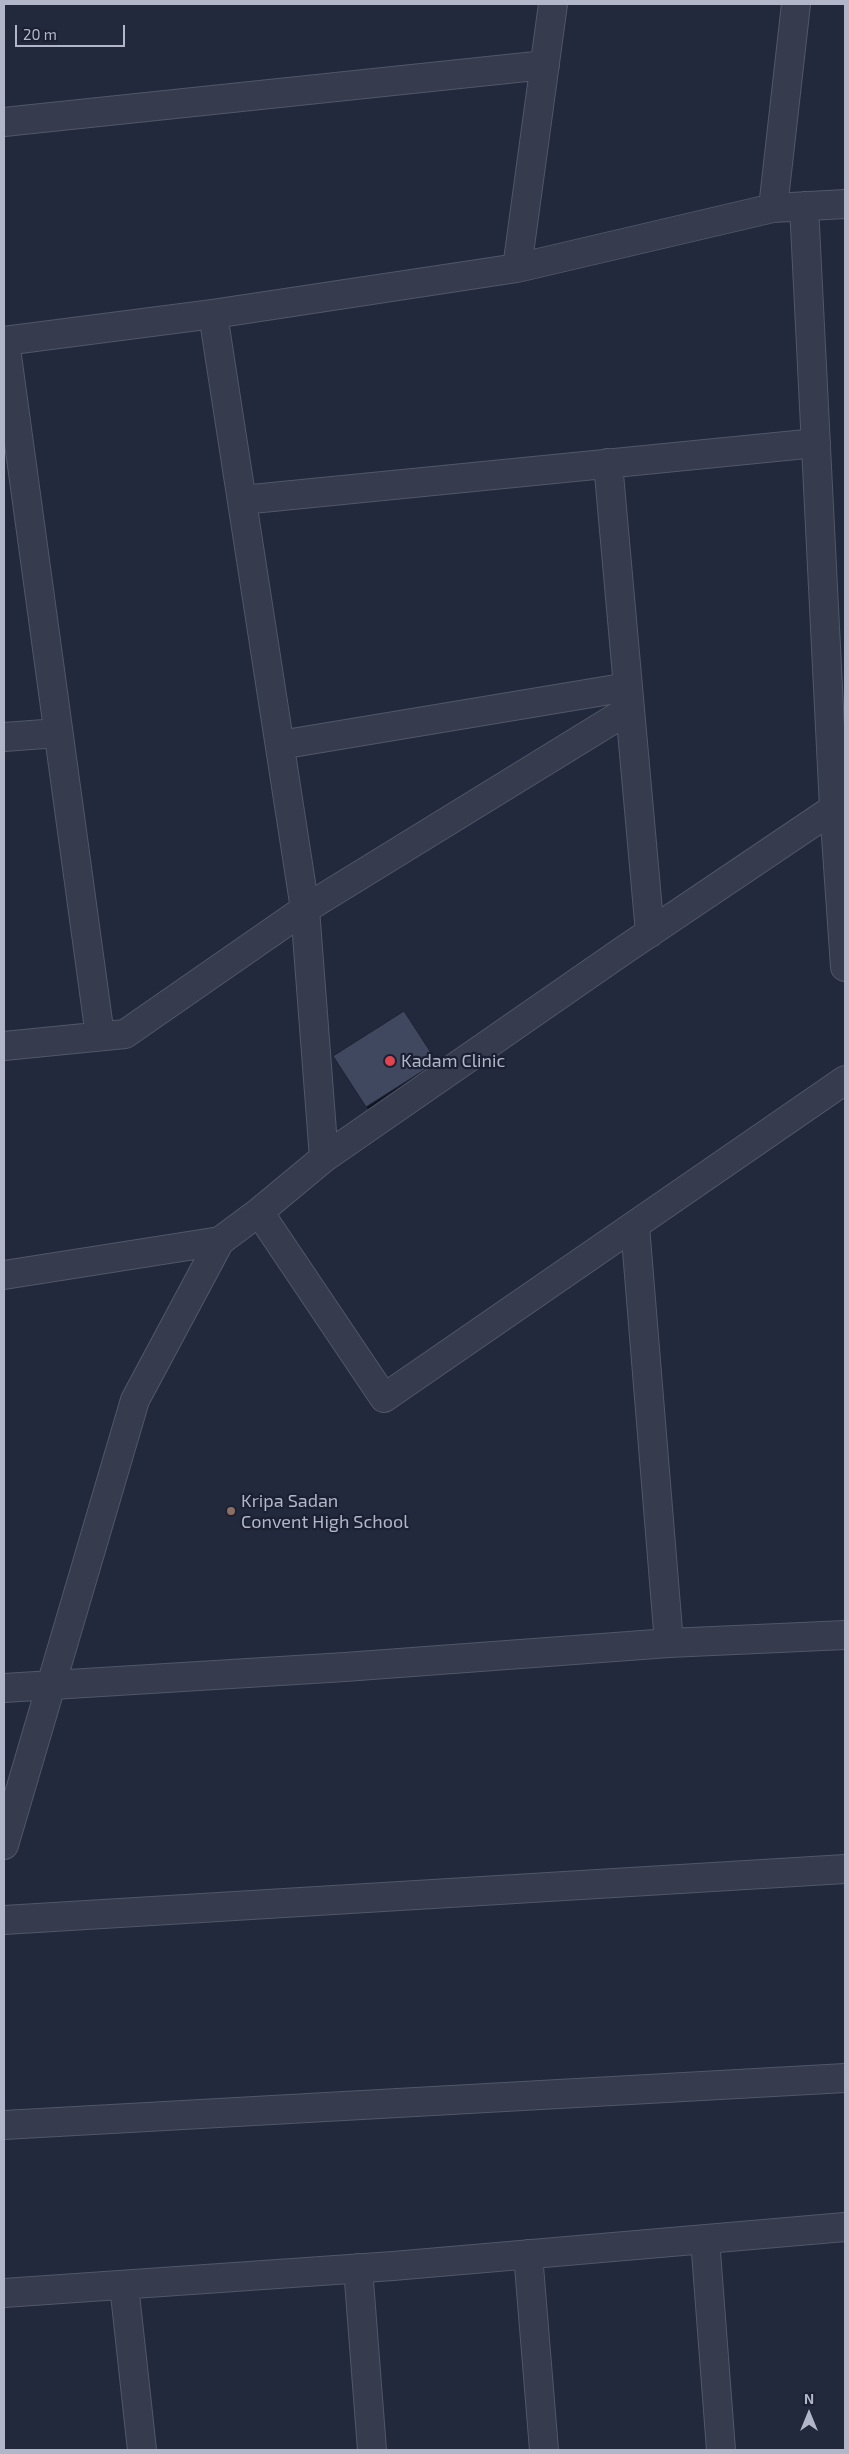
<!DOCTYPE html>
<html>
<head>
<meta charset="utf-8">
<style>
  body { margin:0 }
  #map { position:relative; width:849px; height:2454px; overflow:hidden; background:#22293d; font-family:"Exo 2",sans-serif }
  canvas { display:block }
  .frame { position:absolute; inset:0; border:5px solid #b1b7c9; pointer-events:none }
  .north { position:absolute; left:784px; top:2389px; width:50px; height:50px; -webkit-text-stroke:4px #1b2132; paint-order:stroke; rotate:0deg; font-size:14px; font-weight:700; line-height:20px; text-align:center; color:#b1b7c9 }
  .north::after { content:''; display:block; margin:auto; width:18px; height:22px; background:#b1b7c9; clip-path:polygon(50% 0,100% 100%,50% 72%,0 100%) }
  .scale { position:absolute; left:15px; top:25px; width:110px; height:22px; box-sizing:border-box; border:2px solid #b1b7c9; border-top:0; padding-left:6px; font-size:15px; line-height:18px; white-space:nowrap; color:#b1b7c9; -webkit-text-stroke:4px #1b2132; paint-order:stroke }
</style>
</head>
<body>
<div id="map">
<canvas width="849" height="2454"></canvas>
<div class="frame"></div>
<div class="north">N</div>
<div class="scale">20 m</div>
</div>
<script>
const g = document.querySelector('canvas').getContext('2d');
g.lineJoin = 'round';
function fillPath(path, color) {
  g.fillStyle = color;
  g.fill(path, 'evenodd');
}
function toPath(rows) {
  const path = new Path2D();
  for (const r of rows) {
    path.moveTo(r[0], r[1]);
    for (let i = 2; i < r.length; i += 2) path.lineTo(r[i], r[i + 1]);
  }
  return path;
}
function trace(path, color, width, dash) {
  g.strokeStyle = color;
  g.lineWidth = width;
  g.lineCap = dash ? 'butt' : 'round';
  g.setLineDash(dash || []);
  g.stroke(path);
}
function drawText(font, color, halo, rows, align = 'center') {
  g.font = font + ' "Exo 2",sans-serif';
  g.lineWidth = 4.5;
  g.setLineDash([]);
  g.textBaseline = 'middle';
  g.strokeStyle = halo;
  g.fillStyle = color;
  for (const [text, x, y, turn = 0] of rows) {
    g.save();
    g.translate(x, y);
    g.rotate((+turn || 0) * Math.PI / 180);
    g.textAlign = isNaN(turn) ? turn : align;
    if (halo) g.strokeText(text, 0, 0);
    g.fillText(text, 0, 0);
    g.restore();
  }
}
fillPath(toPath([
  [404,1012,448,1083,379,1126,346,1076]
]), '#0007');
const building = toPath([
  [404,1011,437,1062,366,1107,333,1056,404,1011]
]);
fillPath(building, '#40485f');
trace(building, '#1d2334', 1);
const street = toPath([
  [4,122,545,65],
  [804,206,834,808,845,967],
  [773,208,796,4],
  [517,268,773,208,845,204],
  [213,314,305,909,324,1158],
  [4,341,213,314,517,268,553,4],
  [5,341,100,1036],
  [608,463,650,933],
  [242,500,816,443],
  [4,737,58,733],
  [280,745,628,687],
  [4,1046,125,1034,305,909,630,709],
  [259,1212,384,1398,845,1080],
  [635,1226,669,1643],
  [4,1275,220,1241],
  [4,1688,345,1667,669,1643,845,1635],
  [4,1845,135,1400,220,1241,259,1212,324,1158,624,950,845,801],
  [4,1920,845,1869],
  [4,2125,845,2078],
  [705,2239,721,2450],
  [528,2254,544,2450],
  [358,2268,372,2450],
  [124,2285,142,2450],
  [4,2293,393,2266,845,2227]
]);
trace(street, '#515768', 30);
trace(street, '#363c4d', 28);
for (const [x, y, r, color] of [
  [390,1061,6,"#e0444e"],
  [231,1511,5,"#8d6e63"]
]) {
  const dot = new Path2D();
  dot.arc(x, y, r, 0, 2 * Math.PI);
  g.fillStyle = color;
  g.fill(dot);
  trace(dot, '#1b2132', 2);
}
drawText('18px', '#b1b7c9', '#1b2132', [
  ["Kadam Clinic",401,1061],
  ["Kripa Sadan",241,1501],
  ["Convent High School",241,1522]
], 'left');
</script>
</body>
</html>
